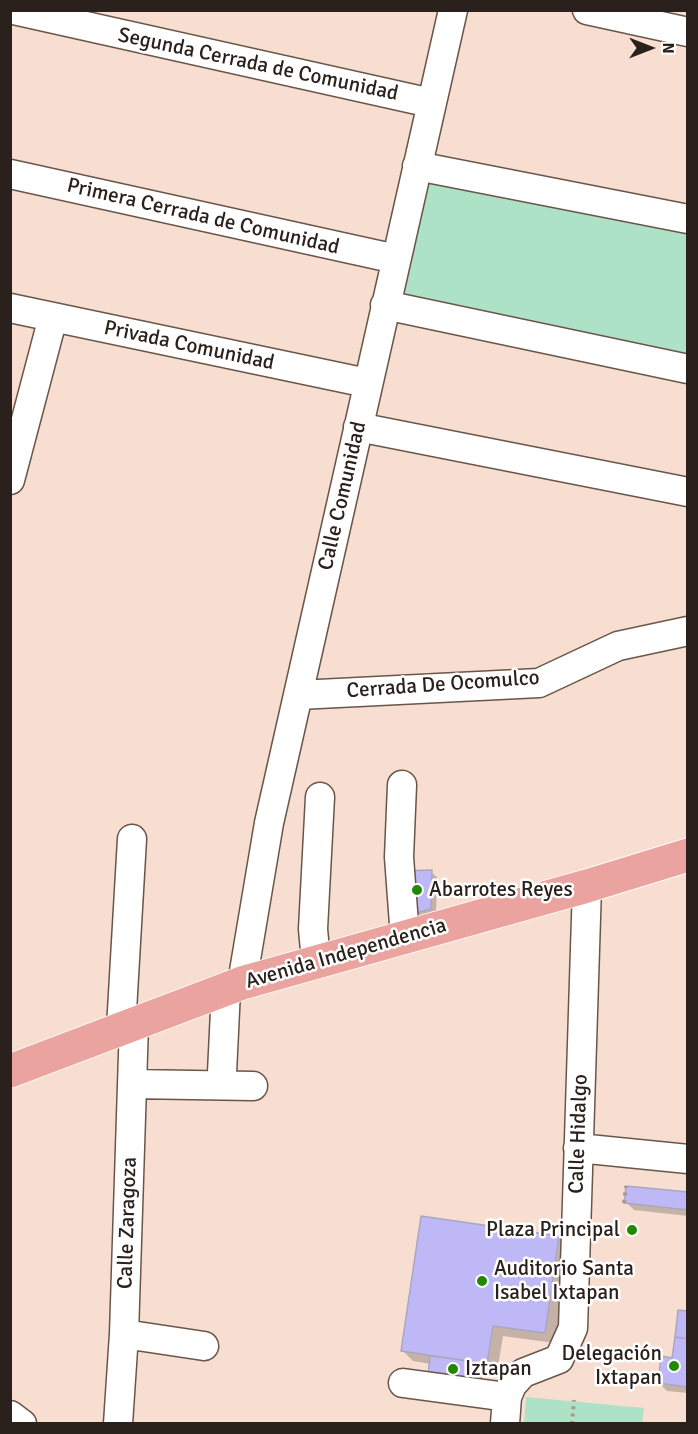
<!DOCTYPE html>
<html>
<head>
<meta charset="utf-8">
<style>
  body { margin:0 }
  #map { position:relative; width:698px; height:1434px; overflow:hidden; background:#f7ded0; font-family:Signika,sans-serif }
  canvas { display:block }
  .frame { position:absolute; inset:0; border:12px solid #2a211c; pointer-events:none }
  .north { position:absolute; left:620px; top:18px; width:60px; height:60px; -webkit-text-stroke:4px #fff; paint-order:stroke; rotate:90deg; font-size:16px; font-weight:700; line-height:24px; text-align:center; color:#2a211c }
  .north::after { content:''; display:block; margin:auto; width:21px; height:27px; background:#2a211c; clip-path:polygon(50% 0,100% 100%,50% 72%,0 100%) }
</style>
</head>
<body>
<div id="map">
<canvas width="698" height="1434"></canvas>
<div class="frame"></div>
<div class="north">N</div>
</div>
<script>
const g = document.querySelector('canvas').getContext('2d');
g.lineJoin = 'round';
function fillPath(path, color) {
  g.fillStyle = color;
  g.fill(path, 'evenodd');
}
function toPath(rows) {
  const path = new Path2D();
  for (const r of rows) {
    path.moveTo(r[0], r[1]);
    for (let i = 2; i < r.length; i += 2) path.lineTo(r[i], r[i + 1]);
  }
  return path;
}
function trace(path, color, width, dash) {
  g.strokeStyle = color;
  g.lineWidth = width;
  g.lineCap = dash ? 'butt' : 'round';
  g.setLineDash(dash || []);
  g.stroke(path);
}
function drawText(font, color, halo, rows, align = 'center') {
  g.font = font + ' Signika,sans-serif';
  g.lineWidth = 5;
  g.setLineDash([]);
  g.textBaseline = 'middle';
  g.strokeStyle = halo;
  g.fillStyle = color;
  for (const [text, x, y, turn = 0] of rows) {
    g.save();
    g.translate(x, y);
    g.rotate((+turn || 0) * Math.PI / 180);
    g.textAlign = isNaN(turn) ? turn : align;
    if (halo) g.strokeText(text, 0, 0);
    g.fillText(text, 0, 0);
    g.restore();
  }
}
fillPath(toPath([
  [417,166,687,219,687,369,385,305],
  [526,1397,644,1408,642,1423,524,1423]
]), '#aee2c7');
fillPath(toPath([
  [431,872,437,877,436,914,411,920],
  [688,1194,688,1216,634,1210,626,1202],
  [558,1237,569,1248,555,1343,503,1336,497,1373,483,1371,481,1387,431,1364,413,1361,403,1351],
  [688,1312,688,1393,667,1391,659,1383,674,1359]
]), '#0003');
const building = toPath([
  [432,870,431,909,404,916,400,871,432,870],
  [626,1186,688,1192,688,1210,624,1203,626,1186],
  [421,1216,559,1236,545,1333,493,1326,487,1364,401,1351,421,1216],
  [678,1310,688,1311,688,1339,675,1337,678,1310],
  [675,1337,688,1339,688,1387,658,1383,661,1356,672,1358,675,1337],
  [430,1356,478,1362,476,1383,428,1376,430,1356]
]);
fillPath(building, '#bfb8f6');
trace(building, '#a9a7bf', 1.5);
const minor = toPath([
  [14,10,431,103],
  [587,10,688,32],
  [417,166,688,219],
  [10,174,396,259],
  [385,305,688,369],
  [10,308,367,383],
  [358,427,688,492],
  [10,480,53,317],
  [298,695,539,683,618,646,688,631],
  [402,785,399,857,405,938],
  [316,961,313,929,320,797],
  [242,983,269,823,453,10],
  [121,1028,132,839],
  [222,1073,226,990],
  [132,1084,253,1086],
  [578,1148,688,1159],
  [124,1334,204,1346],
  [403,1383,507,1397],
  [10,1415,22,1424],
  [118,1424,124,1334,134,1023],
  [505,1424,507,1397,512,1385,523,1373,559,1359,573,1328,587,886]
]);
const major = toPath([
  [10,1071,242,983,587,886,688,855]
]);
trace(minor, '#6a5649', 31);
trace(major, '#fff', 35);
trace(toPath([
  [624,1203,626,1186],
  [572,1424,574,1400]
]), '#ab988d', 4, [3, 4.5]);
trace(minor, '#fff', 28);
trace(major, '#eba39f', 33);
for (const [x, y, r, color] of [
  [417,890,6,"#218900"],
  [632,1230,6,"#218900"],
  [482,1281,6,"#218900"],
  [674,1366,6,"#218900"],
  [453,1369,6,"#218900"]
]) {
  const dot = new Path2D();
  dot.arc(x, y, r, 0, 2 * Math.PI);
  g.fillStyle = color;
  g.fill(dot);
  trace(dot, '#fff', 2);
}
drawText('21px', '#2a211c', '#fff', [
  ["Segunda Cerrada de Comunidad",258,65,12],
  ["Primera Cerrada de Comunidad",203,217,13],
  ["Privada Comunidad",189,346,12],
  ["Calle Comunidad",343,496,-77],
  ["Cerrada De Ocomulco",443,685,-4],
  ["Avenida Independencia",346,954,-16],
  ["Calle Hidalgo",579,1134,-88],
  ["Calle Zaragoza",128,1223,-88]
]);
drawText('21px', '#2a211c', '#fff', [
  ["Abarrotes Reyes",429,890],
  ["Plaza Principal",620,1230,"right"],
  ["Auditorio Santa",494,1269],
  ["Isabel Ixtapan",494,1293],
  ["Delegación",662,1354,"right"],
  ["Ixtapan",662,1378,"right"],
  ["Iztapan",465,1369]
], 'left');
</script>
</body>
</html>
